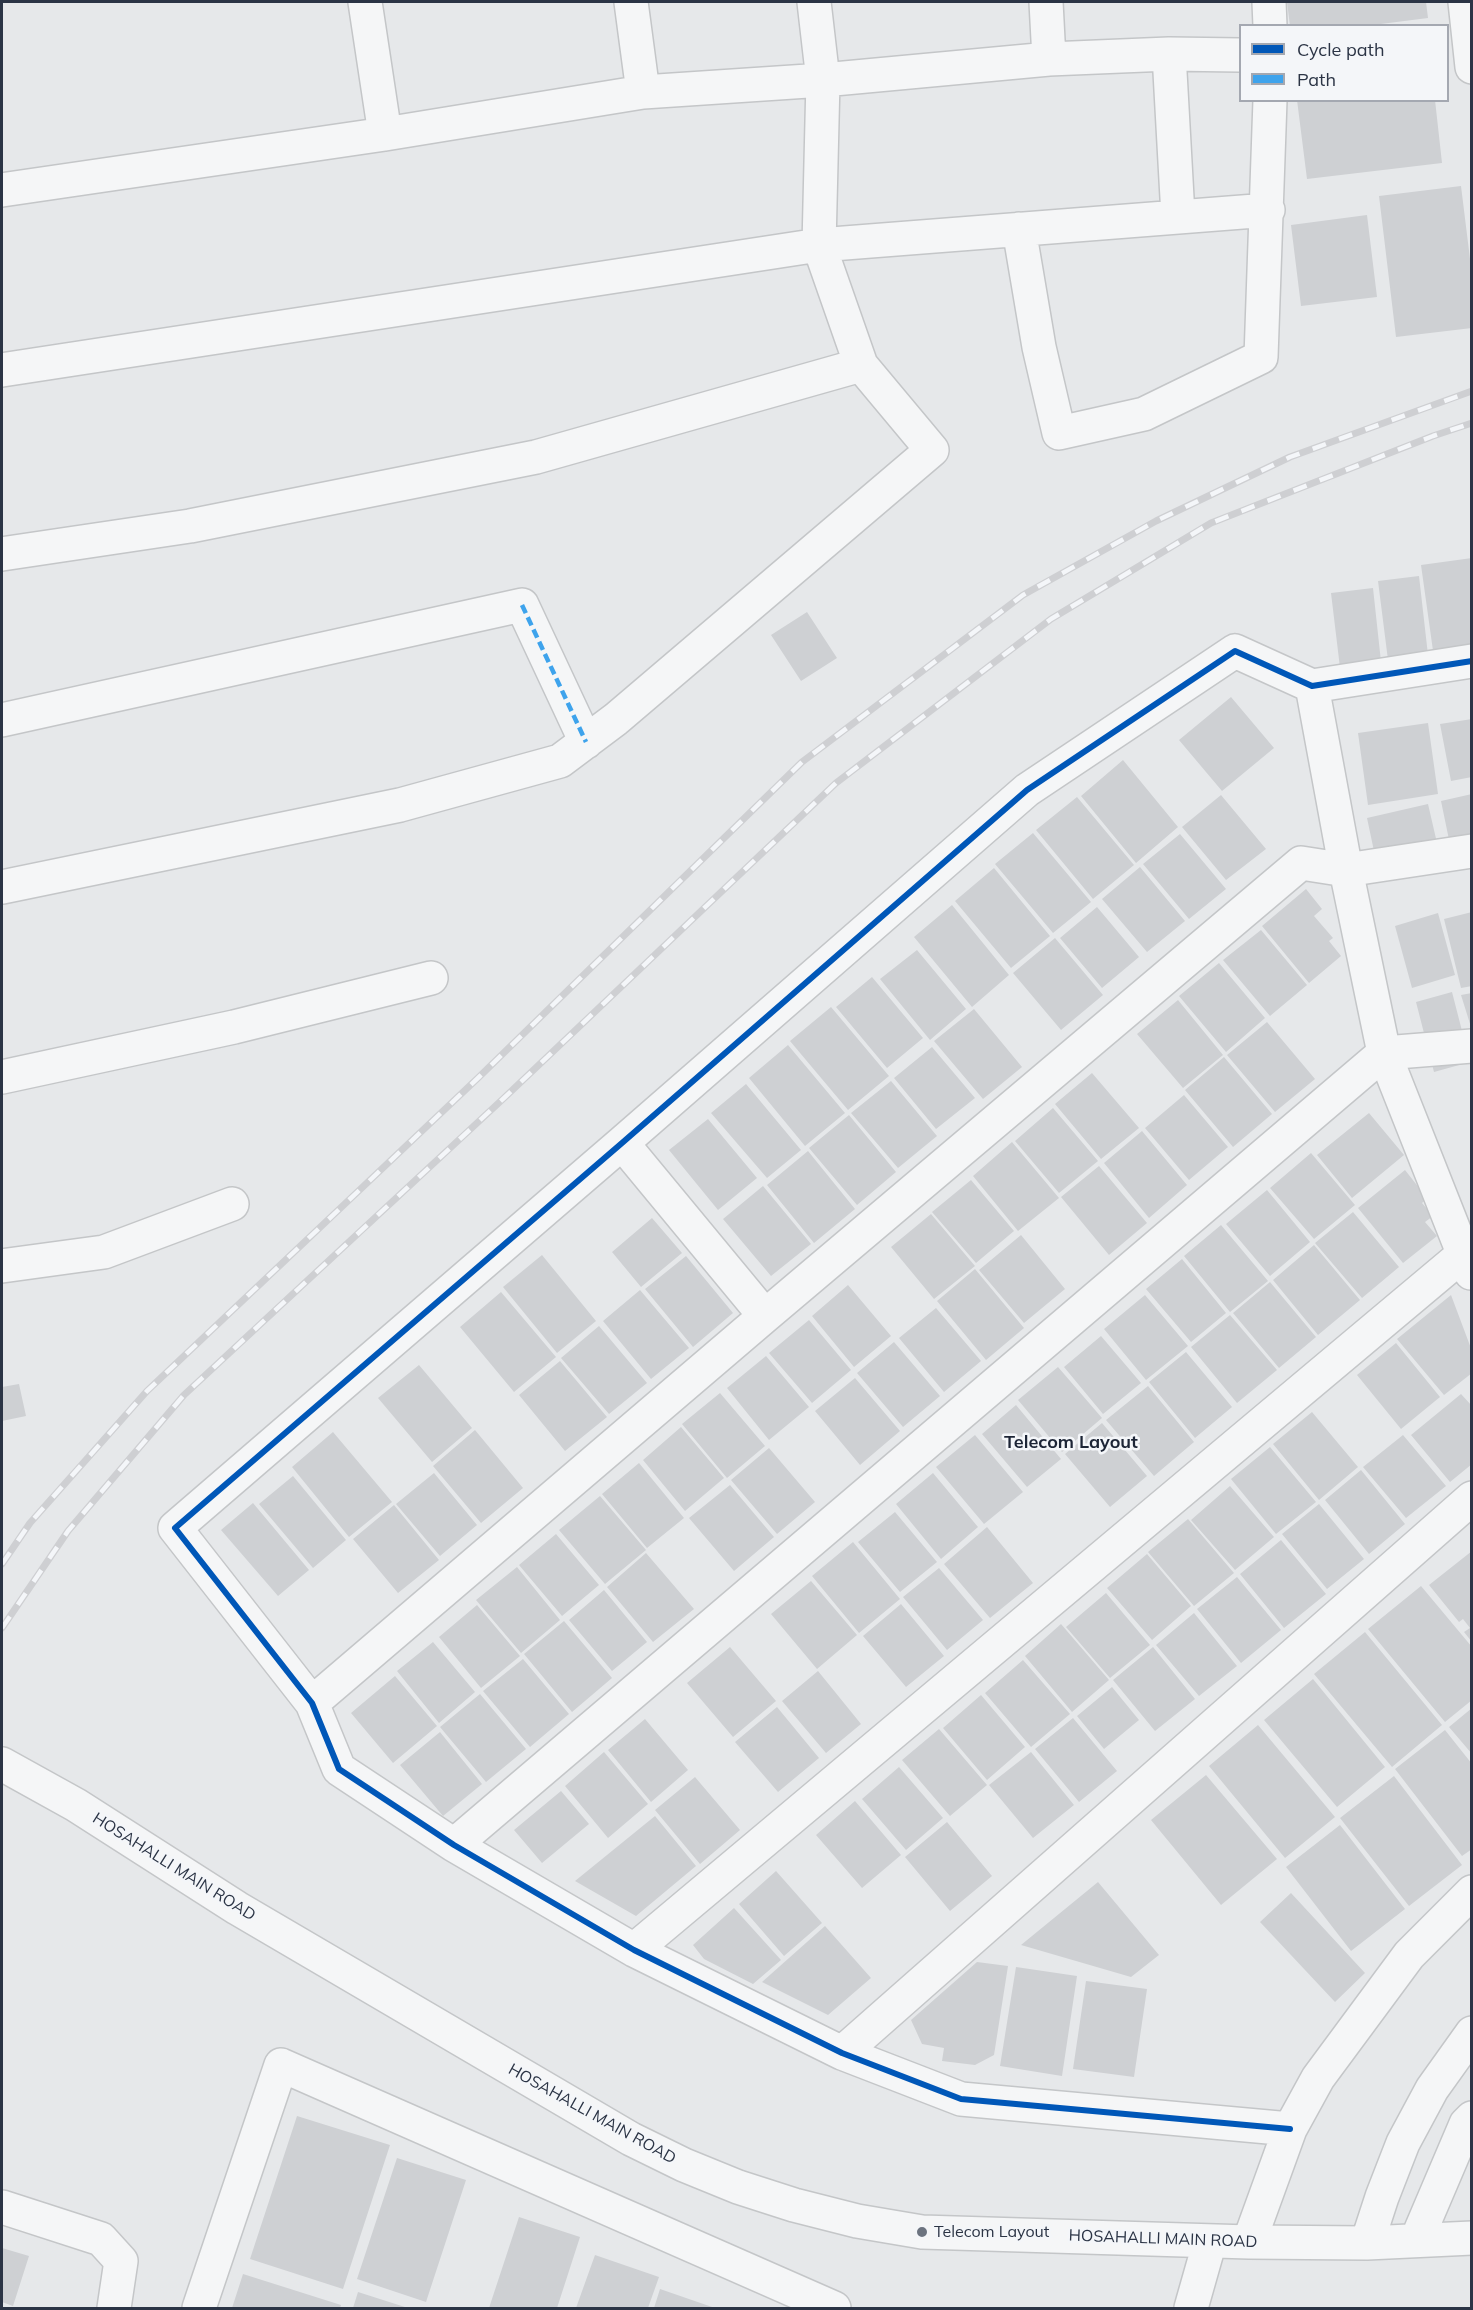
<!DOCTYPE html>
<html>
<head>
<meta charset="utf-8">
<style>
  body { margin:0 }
  #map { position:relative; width:1473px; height:2310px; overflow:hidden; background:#e6e8ea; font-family:Mulish,sans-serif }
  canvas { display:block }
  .frame { position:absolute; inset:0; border:3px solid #2b3445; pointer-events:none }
  .legend { position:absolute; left:1239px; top:24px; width:210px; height:78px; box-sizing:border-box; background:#f4f6f9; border:2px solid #a4a8b1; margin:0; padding:8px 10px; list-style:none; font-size:18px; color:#2b3445 }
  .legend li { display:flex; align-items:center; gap:12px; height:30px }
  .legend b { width:30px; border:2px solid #a4a8b1 }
</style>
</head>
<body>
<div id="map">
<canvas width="1473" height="2310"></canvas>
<div class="frame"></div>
<ul class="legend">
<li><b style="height:8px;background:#0057b8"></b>Cycle path</li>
<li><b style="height:8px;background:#3ea3ec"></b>Path</li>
</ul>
</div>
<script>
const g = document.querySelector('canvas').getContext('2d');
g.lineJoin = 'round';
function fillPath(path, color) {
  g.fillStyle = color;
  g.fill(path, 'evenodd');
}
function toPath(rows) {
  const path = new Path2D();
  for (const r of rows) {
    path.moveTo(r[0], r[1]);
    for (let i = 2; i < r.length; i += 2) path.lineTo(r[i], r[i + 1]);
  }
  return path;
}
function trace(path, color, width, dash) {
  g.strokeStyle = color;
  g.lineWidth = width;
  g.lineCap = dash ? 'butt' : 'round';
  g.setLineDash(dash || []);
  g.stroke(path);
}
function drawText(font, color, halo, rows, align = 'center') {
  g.font = font + ' Mulish,sans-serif';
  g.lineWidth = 5;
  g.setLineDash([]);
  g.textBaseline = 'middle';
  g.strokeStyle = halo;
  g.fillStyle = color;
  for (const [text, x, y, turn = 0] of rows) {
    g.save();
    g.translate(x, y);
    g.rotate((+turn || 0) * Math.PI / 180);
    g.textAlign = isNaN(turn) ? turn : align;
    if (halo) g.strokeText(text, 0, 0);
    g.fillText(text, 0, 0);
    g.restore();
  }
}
fillPath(toPath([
  [1287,2,1426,2,1428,18,1365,26,1290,26],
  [1297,100,1435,100,1442,163,1307,179],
  [1461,186,1472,275,1472,328,1396,337,1379,196],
  [1367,215,1377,297,1301,306,1291,225],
  [1472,558,1472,660,1435,665,1421,565],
  [1419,576,1428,655,1388,660,1378,581],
  [1373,588,1382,671,1341,676,1331,593],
  [807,612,837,658,801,681,771,635],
  [1231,697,1274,748,1222,791,1179,740],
  [1472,719,1472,777,1451,781,1440,724],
  [1428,723,1438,794,1368,805,1358,733],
  [1123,760,1178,827,1136,863,1081,796],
  [1472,794,1472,855,1453,859,1441,801],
  [1221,795,1266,849,1226,880,1182,827],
  [1077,797,1134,865,1093,899,1036,830],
  [1428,804,1440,856,1378,870,1367,818],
  [1033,833,1091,902,1053,933,995,864],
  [1180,834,1226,889,1189,919,1143,864],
  [1140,867,1185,921,1147,952,1102,899],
  [994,868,1050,936,1011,968,955,901],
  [1306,889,1322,909,1314,916,1333,938,1329,941,1341,956,1309,983,1262,926],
  [952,905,1009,975,972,1007,914,937],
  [1097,907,1139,957,1102,988,1060,938],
  [1472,912,1472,986,1461,988,1444,919],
  [1438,913,1455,975,1412,988,1395,926],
  [1261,930,1307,985,1270,1016,1223,960],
  [1055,938,1103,995,1061,1030,1013,973],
  [917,950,966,1009,930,1040,880,979],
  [1219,963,1265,1018,1226,1052,1179,996],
  [872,977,923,1038,887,1068,836,1007],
  [1452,992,1470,1062,1434,1072,1416,1002],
  [1472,993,1472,1027,1471,1027,1461,995],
  [1178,1000,1223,1055,1183,1088,1137,1034],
  [831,1007,889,1076,848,1110,790,1041],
  [974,1009,1022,1067,983,1099,934,1041],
  [1267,1022,1315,1079,1275,1112,1227,1055],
  [788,1045,845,1113,805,1146,749,1078],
  [932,1047,975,1098,936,1129,894,1078],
  [1224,1057,1272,1114,1233,1147,1185,1090],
  [1092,1073,1139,1128,1101,1159,1055,1104],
  [891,1081,937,1136,898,1168,851,1113],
  [746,1084,801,1150,767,1178,711,1113],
  [1184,1095,1228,1147,1189,1180,1145,1128],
  [1053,1108,1098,1161,1059,1193,1015,1141],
  [1369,1113,1404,1155,1352,1198,1317,1155],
  [849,1115,896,1172,857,1205,809,1148],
  [708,1119,757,1178,718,1210,669,1150],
  [1142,1131,1187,1185,1149,1218,1104,1163],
  [1012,1142,1059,1198,1018,1231,973,1176],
  [808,1151,855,1209,814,1243,767,1185],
  [1311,1153,1355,1205,1314,1239,1270,1188],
  [1099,1166,1147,1223,1109,1255,1061,1197],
  [1405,1170,1427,1198,1422,1203,1433,1216,1425,1222,1437,1236,1403,1263,1358,1208],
  [971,1180,1014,1231,976,1263,932,1212],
  [763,1186,811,1244,771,1276,723,1219],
  [1267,1190,1310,1242,1270,1276,1226,1224],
  [1353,1212,1399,1267,1362,1298,1315,1243],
  [931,1214,975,1266,934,1299,891,1247],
  [652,1218,682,1253,641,1287,612,1252],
  [1221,1225,1268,1281,1230,1312,1184,1256],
  [1021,1235,1065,1289,1024,1323,979,1270],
  [1314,1245,1360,1300,1318,1335,1273,1280],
  [542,1255,596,1321,557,1353,503,1287],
  [686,1256,733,1313,693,1347,645,1289],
  [1182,1259,1226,1313,1191,1342,1146,1289],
  [975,1269,1024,1328,986,1360,937,1301],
  [1270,1282,1316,1337,1279,1368,1233,1313],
  [848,1285,891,1336,854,1367,812,1316],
  [640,1290,689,1348,651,1379,603,1321],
  [501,1292,556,1357,514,1392,460,1327],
  [1145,1295,1188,1346,1146,1380,1104,1329],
  [1451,1295,1472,1351,1472,1373,1444,1395,1397,1339],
  [936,1308,981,1361,944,1392,899,1338],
  [1230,1315,1277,1370,1237,1403,1191,1347],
  [809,1320,851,1370,812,1403,769,1353],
  [599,1326,647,1383,609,1414,561,1358],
  [1101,1336,1141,1383,1103,1414,1064,1367],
  [894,1342,940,1396,903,1427,857,1373],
  [1396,1343,1440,1397,1401,1429,1357,1375],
  [1186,1352,1232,1407,1195,1438,1149,1382],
  [766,1356,809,1407,769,1440,727,1388],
  [560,1361,607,1417,565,1451,519,1395],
  [419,1365,472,1428,432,1462,378,1398],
  [1058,1367,1102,1418,1062,1452,1018,1400],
  [855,1378,900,1431,860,1465,815,1411],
  [19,1384,26,1416,2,1421,2,1387],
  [1148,1386,1194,1442,1154,1476,1106,1420],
  [720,1393,765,1446,727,1478,682,1424],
  [1461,1394,1472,1406,1472,1464,1450,1482,1411,1435],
  [1016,1405,1061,1459,1027,1487,982,1434],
  [1312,1412,1358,1467,1319,1500,1273,1444],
  [1102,1423,1147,1476,1110,1507,1065,1454],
  [681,1427,724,1478,685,1511,643,1460],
  [475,1430,523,1488,481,1523,433,1466],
  [333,1432,392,1502,349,1537,292,1467],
  [975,1435,1023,1492,984,1524,936,1467],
  [1403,1435,1446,1486,1406,1518,1363,1467],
  [1270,1447,1316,1502,1276,1534,1231,1479],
  [769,1448,815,1502,777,1534,731,1480],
  [639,1463,684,1518,647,1548,602,1494],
  [1361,1470,1405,1524,1369,1554,1325,1500],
  [434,1473,477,1525,440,1556,396,1504],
  [933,1473,978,1527,941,1559,896,1504],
  [293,1476,346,1540,313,1568,259,1504],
  [730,1485,774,1537,734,1571,689,1518],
  [1230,1486,1274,1537,1235,1570,1191,1520],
  [600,1496,646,1550,605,1584,559,1530],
  [253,1503,309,1570,278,1596,221,1530],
  [1319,1504,1364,1559,1327,1589,1282,1534],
  [394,1505,439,1560,398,1593,353,1539],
  [895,1512,937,1562,900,1592,858,1542],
  [1188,1519,1234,1573,1194,1606,1148,1552],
  [987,1527,1033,1583,990,1618,944,1564],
  [556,1534,599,1585,562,1616,519,1565],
  [1281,1540,1326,1594,1284,1628,1240,1574],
  [853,1542,900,1599,859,1633,812,1576],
  [1472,1551,1472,1642,1464,1632,1470,1628,1463,1619,1459,1622,1429,1585],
  [646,1553,694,1609,653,1642,607,1587],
  [1147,1554,1191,1606,1152,1640,1107,1588],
  [517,1567,560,1620,521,1653,476,1600],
  [939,1568,983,1620,947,1650,903,1597],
  [1237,1577,1281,1630,1241,1663,1197,1609],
  [811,1581,857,1635,817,1669,771,1614],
  [1421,1586,1472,1647,1472,1700,1445,1722,1368,1629],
  [604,1590,647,1642,612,1671,569,1620],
  [1106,1593,1150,1645,1110,1678,1066,1627],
  [901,1604,944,1656,906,1687,863,1636],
  [477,1605,520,1656,481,1688,439,1637],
  [1194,1613,1237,1666,1199,1696,1156,1645],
  [564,1621,612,1678,572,1712,524,1654],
  [1061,1624,1109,1680,1072,1712,1025,1656],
  [1365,1632,1442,1725,1392,1767,1314,1674],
  [433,1642,475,1692,439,1723,397,1671],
  [730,1647,776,1701,733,1737,687,1683],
  [1153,1647,1195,1699,1155,1731,1113,1680],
  [523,1659,569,1714,530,1747,483,1691],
  [1023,1660,1070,1714,1031,1747,985,1693],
  [818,1671,861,1724,826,1753,782,1701],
  [395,1676,437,1726,393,1763,351,1713],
  [1313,1679,1385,1767,1337,1807,1264,1720],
  [1112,1687,1139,1720,1104,1749,1077,1716],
  [480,1694,526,1749,486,1782,440,1727],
  [981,1695,1025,1747,987,1780,943,1728],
  [777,1707,819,1758,778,1792,735,1742],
  [1472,1708,1472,1754,1449,1727],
  [1073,1718,1117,1771,1079,1802,1035,1749],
  [645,1719,688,1770,651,1802,608,1750],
  [1258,1725,1335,1817,1285,1858,1209,1766],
  [939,1729,987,1785,950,1816,902,1760],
  [1445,1730,1472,1764,1472,1849,1462,1856,1395,1769],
  [440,1732,482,1784,443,1816,400,1765],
  [604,1752,648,1804,608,1838,565,1786],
  [1031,1752,1074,1805,1033,1838,989,1785],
  [899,1767,943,1818,906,1850,862,1799],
  [1206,1775,1277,1859,1221,1905,1151,1820],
  [1394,1776,1462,1865,1409,1906,1340,1818],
  [695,1777,740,1830,700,1864,655,1810],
  [561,1791,589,1824,542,1863,514,1830],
  [855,1801,901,1855,862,1888,816,1835],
  [655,1816,696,1866,636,1916,575,1881],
  [947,1822,992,1876,950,1911,905,1857],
  [1340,1825,1405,1909,1351,1951,1286,1867],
  [776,1871,822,1923,784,1956,739,1904],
  [1098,1882,1159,1955,1131,1977,1021,1945],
  [1291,1893,1365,1973,1335,2002,1260,1922],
  [734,1908,781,1960,753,1984,704,1959,693,1945],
  [825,1926,871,1978,828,2015,762,1982],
  [977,1962,1008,1966,994,2055,975,2065,942,2061,944,2048,922,2044,911,2020],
  [1016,1967,1077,1976,1062,2076,1000,2066],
  [1086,1981,1147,1989,1134,2077,1073,2069],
  [297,2116,390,2145,343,2289,250,2259],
  [397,2158,466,2180,426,2302,357,2279],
  [519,2217,580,2237,557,2308,489,2308],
  [2,2248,29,2256,13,2306,2,2302],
  [595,2255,659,2277,648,2308,576,2308],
  [243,2274,341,2305,340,2308,232,2308],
  [660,2289,715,2308,654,2308],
  [358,2292,408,2308,353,2308]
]), '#ced0d3');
const minor = toPath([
  [365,2,385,134],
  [631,2,643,92],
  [1046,2,1049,59],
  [1269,2,1270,26],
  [1465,2,1472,67],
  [1169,54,1240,55],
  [2,190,385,134,643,92,823,80,1049,59,1169,54,1178,216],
  [1019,229,1039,347,1059,433,1144,414,1261,357,1270,100],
  [2,370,819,245,1268,210],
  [2,554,190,526,536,457,861,365],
  [1312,686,1346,870,1384,1053,1471,1273],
  [2,720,522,605,586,742],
  [2,887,400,805,560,761,616,719,932,450,861,365,819,245,823,80,814,2],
  [2,1077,234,1027,431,978],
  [622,1143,765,1316],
  [2,1266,104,1252,232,1204],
  [312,1703,765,1316,1301,863,1346,870,1472,851],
  [2,1764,76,1805,237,1908,631,2139,684,2165,738,2187,794,2205,857,2221,922,2232,1249,2242,1367,2243,1472,2238],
  [454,1845,1384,1053,1472,1046],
  [634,1950,1465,1253,1472,1252],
  [842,2053,1472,1498],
  [1290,2129,961,2099,842,2053,634,1950,454,1845,339,1769,312,1703,175,1528,622,1143,1027,790,1235,651,1312,686,1472,661],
  [2,2207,101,2239,121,2261,114,2308],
  [1417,2239,1466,2124,1472,2118],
  [1249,2242,1290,2129,1318,2078,1409,1955,1472,1892],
  [1367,2243,1382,2197,1403,2143,1432,2089,1472,2033],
  [199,2308,281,2065,834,2308],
  [1191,2308,1210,2241]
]);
trace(minor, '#c4c6c8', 36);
trace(minor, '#f5f6f7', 33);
const rail = toPath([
  [2,1564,30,1523,147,1391,479,1077,802,762,1023,595,1156,521,1290,457,1472,391],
  [2,1628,68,1531,184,1395,504,1098,836,783,1051,619,1211,523,1433,436,1472,423]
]);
trace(rail, '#cecfd2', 7);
trace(rail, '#f4f6f9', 4.5, [14]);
trace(toPath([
  [522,605,586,742]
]), '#3ea3ec', 4.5, [9, 4.5]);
trace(toPath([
  [1290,2129,961,2099,842,2053,634,1950,454,1845,339,1769,312,1703,175,1528,622,1143,1027,790,1235,651,1312,686,1472,661]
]), '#0057b8', 6);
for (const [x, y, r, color] of [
  [922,2232,6,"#6c737f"]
]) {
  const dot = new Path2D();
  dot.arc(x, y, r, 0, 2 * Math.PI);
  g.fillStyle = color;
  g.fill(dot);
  trace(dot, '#f4f6f9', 2);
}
drawText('16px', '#2b3445', '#f4f6f9', [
  ["HOSAHALLI MAIN ROAD",174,1867,32],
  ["HOSAHALLI MAIN ROAD",592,2114,29],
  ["HOSAHALLI MAIN ROAD",1163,2239,2]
]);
drawText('16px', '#2b3445', '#f4f6f9', [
  ["Telecom Layout",934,2232]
], 'left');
drawText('bold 18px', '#1d2536', '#f4f6f9', [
  ["Telecom Layout",1071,1443]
]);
</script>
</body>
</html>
